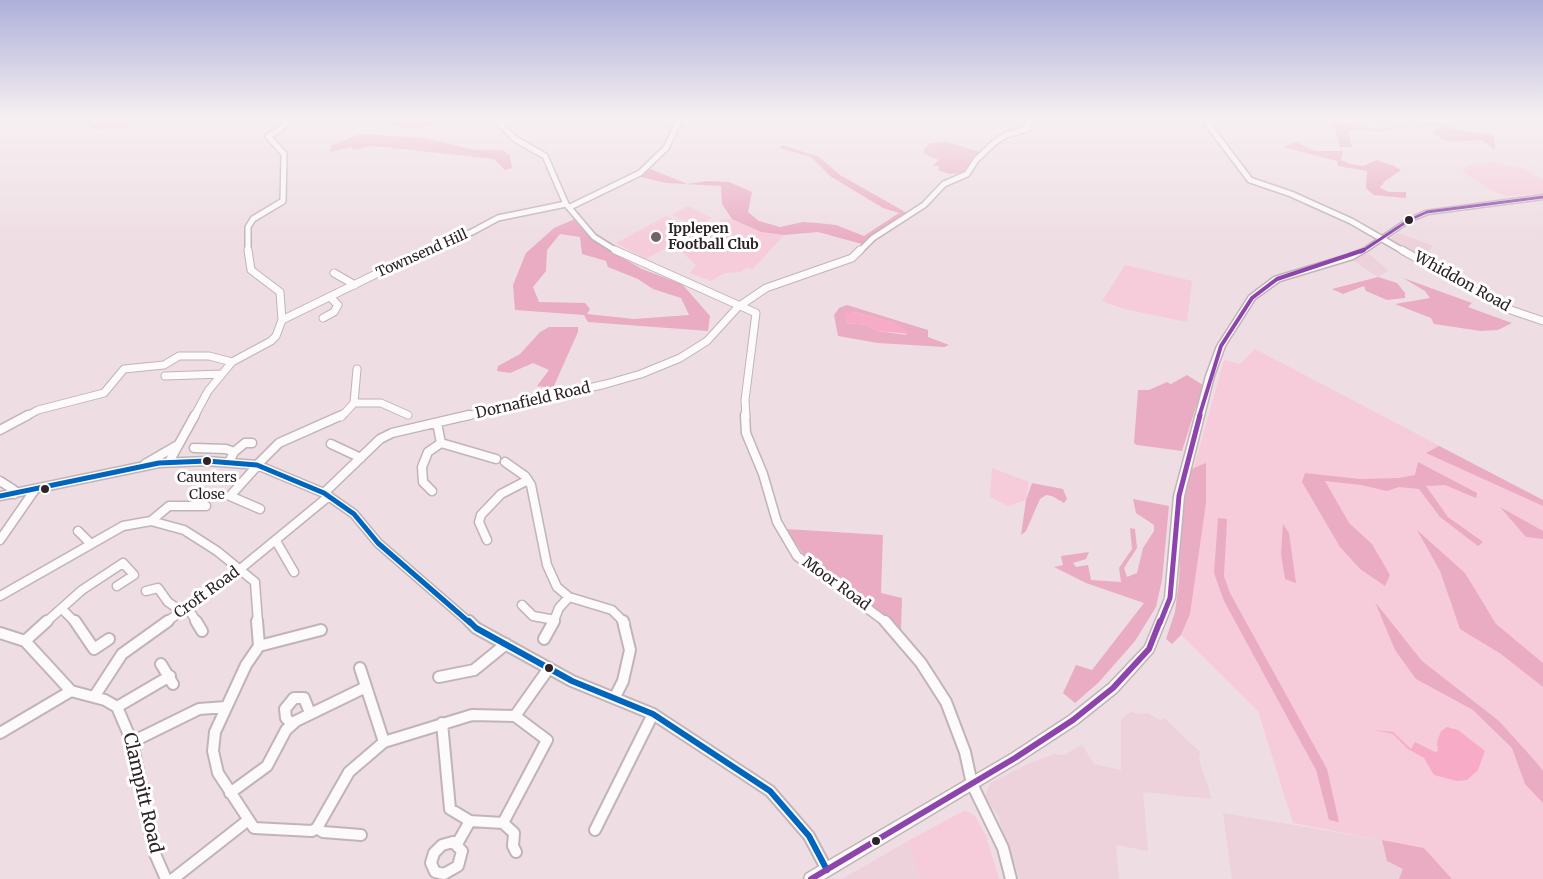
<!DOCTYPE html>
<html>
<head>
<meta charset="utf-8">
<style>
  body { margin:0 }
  canvas { display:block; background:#eedde3 }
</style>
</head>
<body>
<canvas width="1543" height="879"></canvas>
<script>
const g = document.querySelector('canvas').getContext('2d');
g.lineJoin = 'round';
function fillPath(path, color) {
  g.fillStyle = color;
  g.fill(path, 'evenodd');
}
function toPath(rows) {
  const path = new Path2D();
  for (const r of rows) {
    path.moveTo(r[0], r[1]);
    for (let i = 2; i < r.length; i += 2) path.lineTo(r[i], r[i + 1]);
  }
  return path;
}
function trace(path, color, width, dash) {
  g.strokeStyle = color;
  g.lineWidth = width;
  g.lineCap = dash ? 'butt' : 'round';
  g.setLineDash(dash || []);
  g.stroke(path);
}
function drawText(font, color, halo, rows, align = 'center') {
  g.font = font + ' Merriweather,serif';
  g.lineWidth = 6;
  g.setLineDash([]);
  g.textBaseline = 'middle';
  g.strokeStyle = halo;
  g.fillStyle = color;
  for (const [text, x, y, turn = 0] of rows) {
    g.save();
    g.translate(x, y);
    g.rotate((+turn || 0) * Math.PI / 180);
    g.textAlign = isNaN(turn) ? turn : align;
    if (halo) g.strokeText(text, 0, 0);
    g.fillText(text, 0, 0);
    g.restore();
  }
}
fillPath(toPath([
  [1398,233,1433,246,1420,258,1388,240],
  [1368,253,1387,269,1388,271,1378,277,1352,260],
  [1131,712,1138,714,1147,713,1160,720,1164,718,1200,752,1199,760,1212,799,1143,792,1148,851,1116,845,1119,879,1020,879,997,814,985,797,990,783,1030,763,1055,754,1064,755,1082,745,1094,764,1121,770,1121,719],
  [1223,813,1382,840,1387,861,1404,869,1399,879,1232,879],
  [908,841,920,879,842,879]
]), '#edd2db');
fillPath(toPath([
  [1492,162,1525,169,1543,180,1543,193,1507,196,1492,191,1462,171,1467,166],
  [688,206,712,218,697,227,672,215],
  [666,216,696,231,646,259,616,243],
  [722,219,732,219,761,232,784,235,753,269,747,268,740,272,725,273,711,281,690,273,696,265,682,252,683,248],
  [1125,265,1192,281,1187,322,1124,309,1102,301],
  [1255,349,1543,500,1543,879,1452,879,1424,848,1293,823,1258,711,1181,635,1190,614,1187,548,1194,467,1224,360,1240,364],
  [992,468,1029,482,1026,500,1008,506,990,497],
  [965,810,975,816,986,836,999,879,920,879,908,841]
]), '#f6ccda');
fillPath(toPath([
  [85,119,136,119,138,122,124,128,92,129],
  [371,119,441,119,427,127,405,129],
  [1330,122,1378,129,1410,126,1380,131,1348,130,1352,147,1340,147,1335,127],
  [1425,123,1450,125,1452,129,1494,135,1495,150,1482,140,1453,142,1444,140,1432,133,1440,126,1410,124],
  [360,134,425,138,475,150,503,150,510,156,512,168,505,170,494,159,384,147,370,146,354,150,350,147,331,152,330,146],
  [947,142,980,152,963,173,949,174,938,170,940,167,933,165,939,160,924,154,924,149,930,143],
  [1296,142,1315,151,1343,151,1341,160,1350,164,1363,166,1377,160,1392,165,1401,170,1385,181,1380,188,1389,192,1406,192,1406,198,1374,195,1369,191,1366,188,1367,171,1338,166,1337,161,1283,147],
  [782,145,819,157,840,175,907,213,862,244,818,232,784,235,761,232,732,219,722,204,721,186,666,183,637,176,646,167,687,184,708,181,729,182,752,192,748,212,759,221,780,227,803,222,818,223,836,225,864,236,899,213,883,208,830,176,811,157,779,148],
  [575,219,584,231,606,248,642,269,682,284,710,316,708,331,588,322,584,315,515,310,513,285,526,253,554,228],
  [560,234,580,237,582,254,606,261,608,267,638,279,653,289,681,298,689,315,634,319,587,314,590,309,585,303,539,302,533,287,546,271,547,250],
  [1378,277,1397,283,1405,293,1405,298,1387,300,1366,291,1364,286,1343,294,1332,289],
  [1403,278,1472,303,1468,307,1512,323,1498,330,1481,331,1434,324,1431,318,1395,304,1430,298,1425,291],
  [847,305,928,330,928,337,949,345,944,347,878,343,838,336,834,315,839,308],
  [854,312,895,323,907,335,877,331,867,325,847,323,845,315],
  [549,327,578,327,578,332,553,388,537,386,549,370,533,363,510,373,497,371,498,366,520,354,540,332],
  [1187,375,1203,385,1182,451,1137,445,1134,443,1138,390,1149,390,1167,382,1171,384],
  [1439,446,1543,500,1543,506,1426,453],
  [1418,462,1477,493,1476,498,1445,485,1426,486,1448,517,1483,542,1478,546,1440,517,1419,489,1399,487,1387,491,1361,485,1325,481,1349,523,1372,544,1390,575,1385,586,1360,569,1340,547,1302,482,1305,473,1360,479,1399,478,1415,475],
  [1206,463,1206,503,1190,614,1181,635,1172,644,1166,639,1175,612,1179,581,1183,501,1189,470],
  [1032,483,1063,489,1067,499,1064,503,1052,496,1046,495,1040,499,1026,531,1021,535,1026,500],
  [1133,499,1169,506,1162,580,1156,607,1135,641,1099,682,1075,703,1063,693,1076,665,1092,670,1144,603,1086,583,1054,567,1063,565,1061,556,1089,552,1086,559,1073,563,1076,567,1088,565,1091,580,1121,582,1119,568,1132,549,1130,528,1135,529,1137,548,1124,568,1127,577,1137,573,1143,548,1154,531,1154,525,1136,513],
  [1500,507,1543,531,1543,539,1526,537],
  [1218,518,1227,519,1224,576,1230,593,1327,769,1339,822,1329,820,1316,770,1224,601,1214,573],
  [1283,524,1289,533,1296,583,1285,579,1281,554],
  [786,529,883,535,881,593,902,598,901,630,805,557],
  [1417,530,1465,573,1496,624,1543,663,1543,687,1501,654,1460,629,1440,571],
  [1375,602,1422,661,1499,721,1536,762,1543,771,1543,803,1525,784,1512,748,1473,710,1416,679,1395,650],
  [1382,840,1424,848,1452,879,1399,879,1403,869,1387,861]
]), '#eaacc3');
fillPath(toPath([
  [854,312,895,323,911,334,877,331,867,325,847,323,844,313],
  [1447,727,1458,730,1485,751,1478,770,1467,780,1457,781,1434,775,1424,758,1408,749,1393,734,1375,730,1393,732,1411,749,1415,742,1435,752,1438,751,1437,742,1441,731]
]), '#f7abc6');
const minorFar3 = toPath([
  [496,119,515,139,545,156,566,204,594,237,618,252],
  [1204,119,1250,180,1291,194,1351,221,1405,252],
  [570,207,640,173,666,148,680,119],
  [248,252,248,227,253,219,283,201,284,154,268,136,281,129,290,119],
  [422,252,472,232,498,218,566,204],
  [859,252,873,238,924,205,944,184,967,174,976,160,995,142,1006,135,1027,129,1029,119]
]);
const minorFar2 = toPath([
  [615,250,756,313,745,400,746,417],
  [1402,250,1502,307,1543,321],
  [334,273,355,285],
  [323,318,334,312,338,305,330,297],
  [282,320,425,250],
  [165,376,222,374],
  [354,403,381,403,408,415],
  [25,417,38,410,104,393,124,369,164,365,179,356,209,356,232,362],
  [194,417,208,391,232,362,271,341,276,336,282,320,280,292,251,270,248,250],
  [341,417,354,403,357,369],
  [463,417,606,384,641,374,680,358,707,341,738,307,766,288,852,258,860,250]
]);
const minorFar1 = toPath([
  [745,415,746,433,763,474,777,522,797,556,887,623],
  [437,423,441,443,496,459],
  [0,430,28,415],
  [331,444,361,458],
  [194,448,226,449,234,452,229,462],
  [234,452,245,443,252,443],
  [169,462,195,415],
  [505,462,525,476,531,485,547,565,557,587,569,597,612,610,625,623],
  [145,464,176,446],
  [257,465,279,443,342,415],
  [258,465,230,496,260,509],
  [0,481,14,490,14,494],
  [432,491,423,482,422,467,428,452,441,443],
  [324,493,380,439,392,433,469,415],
  [0,496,159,463,207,461,257,465,324,493,354,514,378,543,470,623],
  [151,521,169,506,206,506],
  [78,531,90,543],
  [0,540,34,491],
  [487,540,479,522,481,515,501,494,528,480],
  [276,541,294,572],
  [146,591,158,588,168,602,181,611],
  [0,596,123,526,151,521,184,530,217,551,255,582,258,623],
  [522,605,533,616,555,620],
  [187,606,197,623],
  [62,609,76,623],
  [45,623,82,590,123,563,134,575,117,586],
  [165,623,239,570,329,496],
  [553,623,559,608,569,597]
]);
const minor = toPath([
  [75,621,94,649,109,639],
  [196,621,202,631],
  [257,621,259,646,246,665,215,732,213,751,218,773,254,828,312,831,317,828,323,832,361,835],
  [469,621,476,628,572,681,653,714,770,791,809,836,827,870],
  [885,621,921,663,946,702,965,752,972,784,1003,848,1011,879],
  [0,633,25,641,71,691,105,700,117,707,132,742,155,854,166,879],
  [544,639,554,621],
  [25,641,47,621],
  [259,646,321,630],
  [161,664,173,684],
  [360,668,384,742],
  [439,677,474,670,506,644],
  [94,697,122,654,168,621],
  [615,697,623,681,630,650,623,621],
  [117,707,170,676],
  [442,723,450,809,470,821,503,823,547,740,515,716],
  [292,724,286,718,285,709,294,698,304,698,310,713],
  [0,733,71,691],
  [132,742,199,709,226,707],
  [230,793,267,766,286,730,296,721,366,687],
  [503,823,514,833,513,846,516,852],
  [317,828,349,772,384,742,472,715,515,716,549,668],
  [595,830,653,714],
  [453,842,462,851,458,866,444,874,435,872,431,863,434,853,442,845,453,842],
  [457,844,470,821],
  [173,879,247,821]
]);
const major = toPath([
  [1543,195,1543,199,1428,214,1411,221,1367,251,1353,259,1280,281,1255,299,1225,346,1214,376,1184,496,1175,598,1153,652,1117,692,1077,724,1019,762,824,879,804,879,806,874,1011,754,1069,716,1109,684,1145,646,1165,598,1174,496,1206,376,1217,346,1249,296,1274,277,1347,255,1363,249,1407,219,1425,211,1543,195]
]);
trace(minorFar3, '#c1b4b9', 8);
trace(minorFar2, '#c1b4b9', 9);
trace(minorFar1, '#c1b4b9', 11);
trace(minor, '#c1b4b9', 14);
trace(major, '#c1b4b9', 3);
trace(minorFar3, '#fcfafb', 5);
trace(minorFar2, '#fcfafb', 7);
trace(minorFar1, '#fcfafb', 8);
trace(minor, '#fcfafb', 10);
fillPath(major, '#fcfafb');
trace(toPath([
  [0,496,159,463,207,461,257,465,324,493,354,514,378,543,470,623]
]), '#0065bd', 5);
trace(toPath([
  [469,621,476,628,572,681,653,714,770,791,809,836,827,870]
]), '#0065bd', 6);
trace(toPath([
  [1361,252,1409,220,1427,212,1543,197]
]), '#8e44ad', 3);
trace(toPath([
  [1199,417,1221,346,1252,298,1277,279,1364,250]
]), '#8e44ad', 4);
trace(toPath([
  [1160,623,1170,598,1179,496,1200,415]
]), '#8e44ad', 5);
trace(toPath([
  [811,879,1015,758,1073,720,1113,688,1149,649,1160,621]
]), '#8e44ad', 6);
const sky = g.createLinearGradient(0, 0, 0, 242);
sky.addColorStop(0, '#aeb0da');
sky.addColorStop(0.49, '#f7f0f2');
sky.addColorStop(1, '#f7f0f200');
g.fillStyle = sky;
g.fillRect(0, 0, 1543, 242);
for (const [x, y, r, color] of [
  [1409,220,5,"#2e2327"],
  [656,237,6,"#716469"],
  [207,461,5,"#2e2327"],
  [45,489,5,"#2e2327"],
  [549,668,5,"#2e2327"],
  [876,841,5,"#2e2327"]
]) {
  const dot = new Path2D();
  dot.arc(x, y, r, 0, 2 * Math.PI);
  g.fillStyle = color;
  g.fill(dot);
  trace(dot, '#fff', 2);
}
drawText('bold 14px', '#2e2327', '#fff', [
  ["Ipplepen",668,229],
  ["Football Club",668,245]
], 'left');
drawText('14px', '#2e2327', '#fff', [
  ["Townsend Hill",422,254,-24]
]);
drawText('14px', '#2e2327', '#fff', [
  ["Caunters",207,478],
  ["Close",207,495]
]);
drawText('15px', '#2e2327', '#fff', [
  ["Whiddon Road",1462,282,29],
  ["Dornafield Road",533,401,-13],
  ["Moor Road",836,584,36],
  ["Croft Road",207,593,-36]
]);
drawText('18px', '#2e2327', '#fff', [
  ["Clampitt Road",142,793,77]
]);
</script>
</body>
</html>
